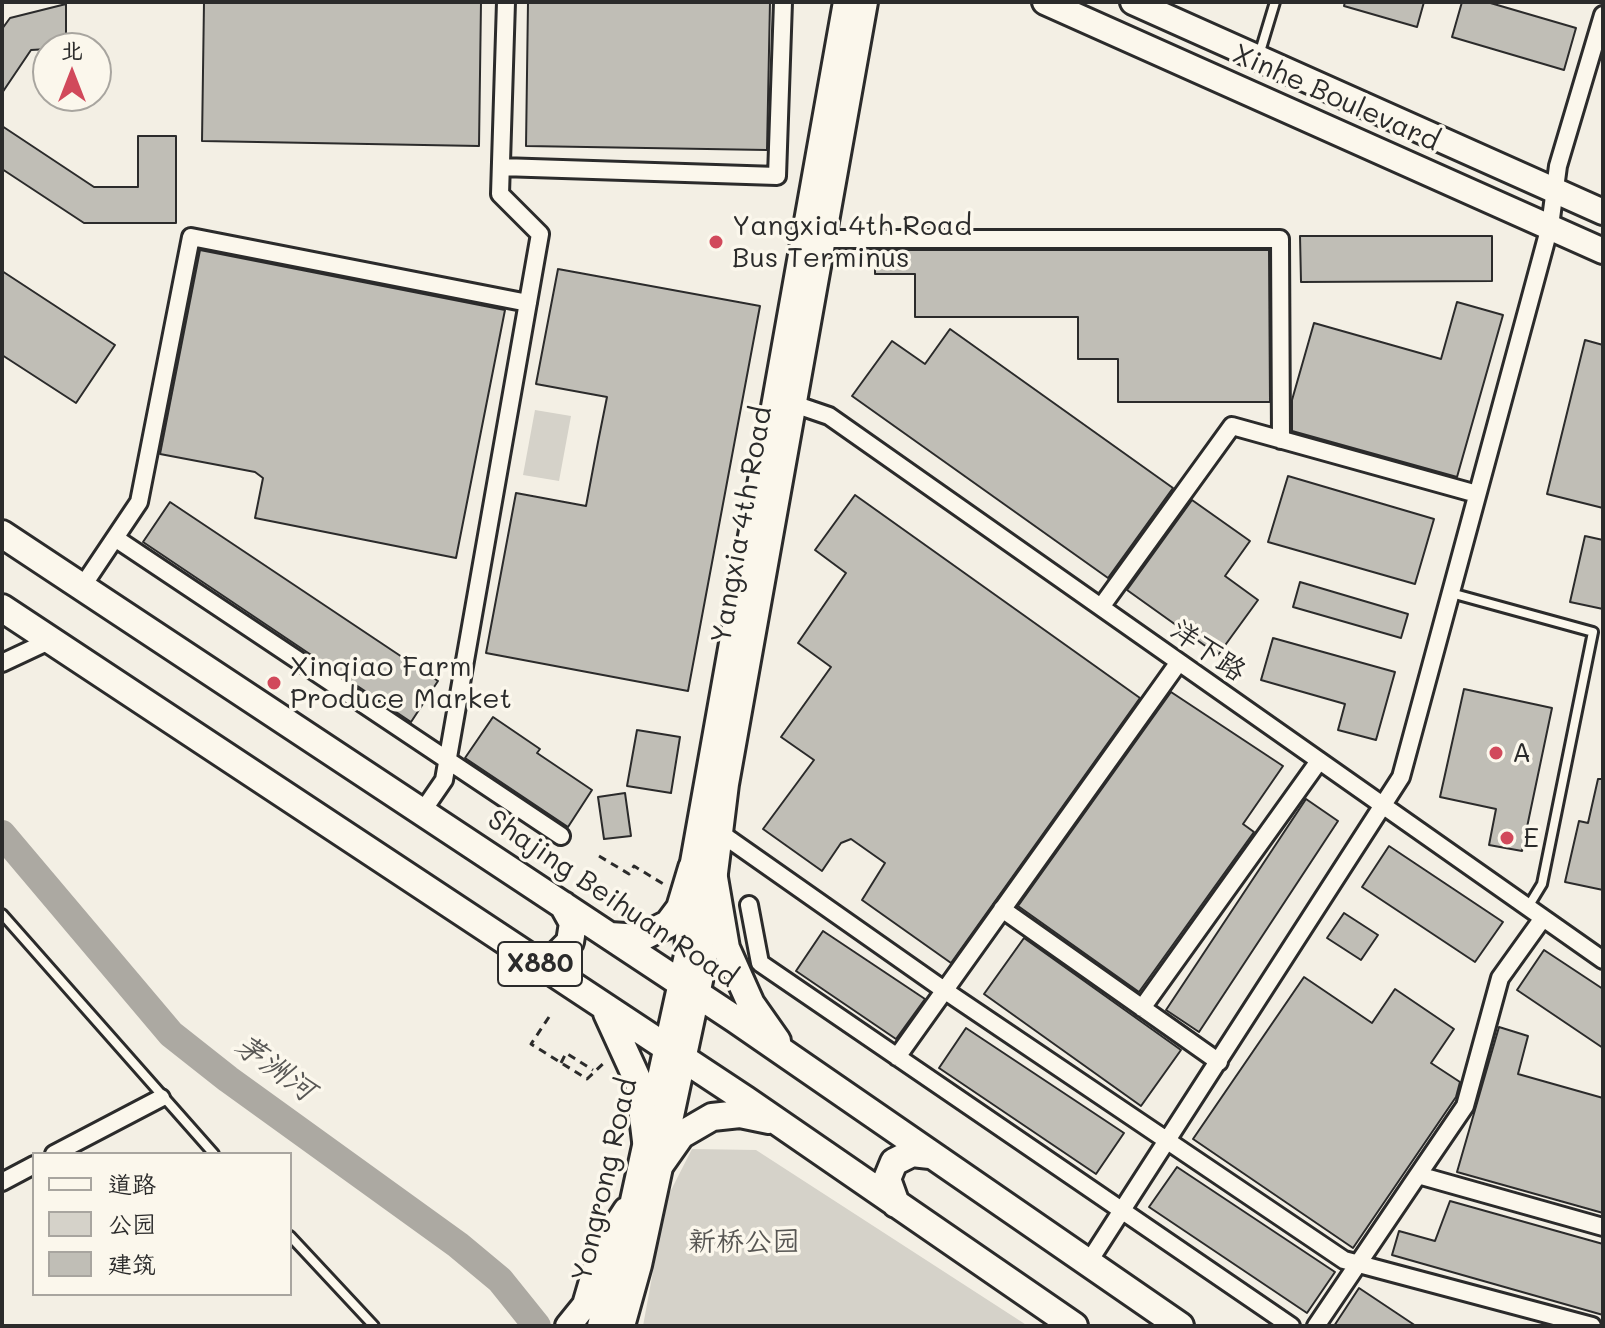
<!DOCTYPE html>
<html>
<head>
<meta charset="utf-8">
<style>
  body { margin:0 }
  #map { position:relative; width:1605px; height:1328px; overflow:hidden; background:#f3efe4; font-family:Mali,"LXGW WenKai TC",sans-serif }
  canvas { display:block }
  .frame { position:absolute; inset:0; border:4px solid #2b2b2b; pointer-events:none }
  .legend { position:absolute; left:32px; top:1152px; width:260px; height:144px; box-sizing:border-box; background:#fbf7ec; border:2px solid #a8a59f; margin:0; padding:10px 14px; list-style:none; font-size:24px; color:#2b2b2b }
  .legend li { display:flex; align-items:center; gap:16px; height:40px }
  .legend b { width:40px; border:2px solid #a8a59f }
  .north { position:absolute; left:32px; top:32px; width:80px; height:80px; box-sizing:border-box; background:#fbf7ec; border:2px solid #a8a59f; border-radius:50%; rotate:0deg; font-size:22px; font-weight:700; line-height:32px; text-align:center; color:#2b2b2b }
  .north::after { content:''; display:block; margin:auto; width:28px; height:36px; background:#d1495b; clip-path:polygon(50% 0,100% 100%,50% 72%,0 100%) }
</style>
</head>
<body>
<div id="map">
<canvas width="1605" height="1328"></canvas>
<div class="frame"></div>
<ul class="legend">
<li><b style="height:10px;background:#fbf7ec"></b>道路</li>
<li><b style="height:22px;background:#d5d2c9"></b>公园</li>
<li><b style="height:22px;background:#c0beb6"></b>建筑</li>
</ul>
<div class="north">北</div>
</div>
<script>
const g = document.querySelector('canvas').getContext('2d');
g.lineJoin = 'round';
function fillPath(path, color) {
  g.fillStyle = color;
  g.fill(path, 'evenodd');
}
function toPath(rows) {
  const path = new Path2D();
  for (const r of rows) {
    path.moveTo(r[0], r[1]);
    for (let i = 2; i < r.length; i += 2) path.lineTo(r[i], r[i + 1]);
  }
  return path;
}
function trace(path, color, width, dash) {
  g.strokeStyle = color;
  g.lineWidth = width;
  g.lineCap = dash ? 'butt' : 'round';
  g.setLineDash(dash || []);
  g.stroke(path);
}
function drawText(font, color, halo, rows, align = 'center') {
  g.font = font + ' Mali,"LXGW WenKai TC",sans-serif';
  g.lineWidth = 7;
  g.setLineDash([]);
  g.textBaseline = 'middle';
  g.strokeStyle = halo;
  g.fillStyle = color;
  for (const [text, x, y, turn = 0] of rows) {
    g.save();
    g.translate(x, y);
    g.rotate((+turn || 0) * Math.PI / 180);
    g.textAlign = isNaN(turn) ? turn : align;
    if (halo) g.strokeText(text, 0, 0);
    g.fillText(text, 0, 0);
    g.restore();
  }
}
fillPath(toPath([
  [535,410,571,416,559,481,523,475],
  [692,1149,756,1150,1028,1326,643,1326,666,1200]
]), '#d5d2c9');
trace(toPath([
  [2,834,171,1034,228,1079,458,1245,500,1280,537,1326]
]), '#aca9a2', 28);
const building = toPath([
  [204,2,481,2,479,146,202,141,204,2],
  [528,2,770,2,767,150,526,146,528,2],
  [1345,2,1424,2,1417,27,1344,6,1345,2],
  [1462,2,1487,2,1576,28,1564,70,1452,37,1462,2],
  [66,4,66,48,31,50,2,93,2,29,10,18,66,4],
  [2,126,94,187,138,187,138,136,176,136,176,223,84,223,2,169,2,126],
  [1300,236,1492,236,1492,281,1301,282,1300,236],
  [200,250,505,310,456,558,255,518,263,478,255,472,160,454,200,250],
  [875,250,1269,250,1270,402,1118,402,1118,359,1078,359,1078,317,915,317,915,274,875,274,875,250],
  [558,269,760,306,688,691,486,653,516,493,586,506,598,442,607,397,536,384,558,269],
  [2,271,115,345,76,403,2,355,2,271],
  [1457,302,1503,315,1457,477,1292,431,1292,400,1314,323,1441,359,1457,302],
  [950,329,1173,488,1108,578,852,396,892,341,925,364,950,329],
  [1585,340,1603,345,1603,508,1547,494,1585,340],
  [1288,476,1434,519,1415,584,1268,542,1288,476],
  [855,495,1140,698,951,963,862,900,885,863,851,839,841,843,822,871,763,829,814,760,781,737,831,667,798,643,846,573,815,550,855,495],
  [1192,500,1250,541,1225,576,1258,600,1218,655,1127,590,1192,500],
  [170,502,438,681,411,722,143,542,170,502],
  [1585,536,1603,540,1603,609,1570,602,1585,536],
  [1300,582,1408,614,1401,638,1293,607,1300,582],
  [1273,638,1395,672,1376,740,1338,730,1345,704,1261,680,1273,638],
  [1464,689,1552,708,1522,851,1489,845,1496,809,1440,797,1464,689],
  [1171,692,1283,766,1243,824,1254,832,1139,992,1018,906,1171,692],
  [493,717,540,749,537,753,592,790,568,827,465,758,493,717],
  [637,730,680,737,671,793,627,786,637,730],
  [1598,779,1603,779,1603,890,1565,882,1579,821,1588,823,1598,779],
  [625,793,631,836,604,839,598,797,625,793],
  [1306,799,1338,821,1199,1032,1166,1010,1306,799],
  [1389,846,1503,922,1475,962,1362,887,1389,846],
  [1344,913,1378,935,1361,960,1327,938,1344,913],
  [823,931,925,999,896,1039,796,971,823,931],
  [1024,938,1181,1050,1141,1106,984,994,1024,938],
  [1544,950,1603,989,1603,1048,1517,990,1544,950],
  [1304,977,1372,1023,1395,989,1454,1029,1431,1063,1460,1082,1456,1097,1353,1248,1193,1139,1304,977],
  [1499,1027,1528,1036,1518,1074,1603,1098,1603,1213,1457,1172,1499,1027],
  [966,1028,1124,1133,1096,1174,939,1068,966,1028],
  [1177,1167,1335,1272,1307,1313,1149,1207,1177,1167],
  [1450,1201,1603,1244,1603,1315,1392,1255,1399,1231,1435,1241,1450,1201],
  [1359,1288,1416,1326,1334,1326,1359,1288]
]);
fillPath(building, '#c0beb6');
trace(building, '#2b2b2b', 2);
const lane = toPath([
  [1259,55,1275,2],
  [1451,593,1593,632,1542,884,1528,907],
  [2,914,214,1154],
  [290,1236,374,1326]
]);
const street = toPath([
  [501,167,777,176,783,2],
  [814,239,1280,239,1281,440],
  [785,401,829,416,1603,960],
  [115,538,561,836],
  [82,587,139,502,191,237,528,303],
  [1101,607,1232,426,1477,494],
  [2,663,51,640],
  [422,812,444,780,540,234,500,194,506,2],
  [719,832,944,990,1344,1260,1592,1326],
  [749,905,760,963,1291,1326],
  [1002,909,1219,1062],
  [1142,1008,1319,761],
  [897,1057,1179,662],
  [54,1154,161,1098],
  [1418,1175,1465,1106,1500,978,1543,918],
  [2,1182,34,1165],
  [1088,1263,1401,777,1550,226,1558,166,1603,15],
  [1316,1326,1418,1175,1603,1227]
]);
const secondary = toPath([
  [1045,2,1603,251],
  [1133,2,1603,212],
  [568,1326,585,1305,602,1247,626,1210],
  [600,1326,627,1228,687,955,692,868,846,2],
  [622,1326,639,1265,704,962,726,784,865,2]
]);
const primary = toPath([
  [2,534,735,1019,1180,1326],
  [2,608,746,1100,1074,1326],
  [713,872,726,948,751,1004,777,1041],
  [610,936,640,938,668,924,680,908,692,868],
  [527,956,546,959,556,956,570,942,573,923,563,905],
  [607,1013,639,1083,646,1141],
  [662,1162,681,1135,712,1117,740,1114,769,1120],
  [896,1204,887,1179,894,1162,912,1153,930,1155]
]);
trace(lane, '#2b2b2b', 14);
trace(street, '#2b2b2b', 22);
trace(secondary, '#2b2b2b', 30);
trace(primary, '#2b2b2b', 32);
trace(toPath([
  [599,856,629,874,634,866,665,885],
  [549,1017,531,1044,587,1079,606,1061],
  [561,1063,566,1053,593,1070]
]), '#2b2b2b', 3, [8, 6]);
trace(lane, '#fbf7ec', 8);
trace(street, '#fbf7ec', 16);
trace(secondary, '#fbf7ec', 24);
trace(primary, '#fbf7ec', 26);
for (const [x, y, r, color] of [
  [716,242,8,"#d1495b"],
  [274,683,8,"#d1495b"],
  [1496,753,8,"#d1495b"],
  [1507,838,8,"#d1495b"]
]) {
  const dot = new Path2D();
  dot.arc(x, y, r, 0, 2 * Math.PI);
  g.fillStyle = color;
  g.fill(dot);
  trace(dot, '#fbf7ec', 3);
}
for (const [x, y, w] of [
  [540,964,84]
]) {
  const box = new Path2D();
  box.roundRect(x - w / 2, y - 22, w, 44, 6);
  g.fillStyle = '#fbf7ec';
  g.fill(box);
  trace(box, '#2b2b2b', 2);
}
drawText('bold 26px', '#2b2b2b', null, [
  ["X880",540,964]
]);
drawText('28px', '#2b2b2b', '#fbf7ec', [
  ["Xinhe Boulevard",1336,98,24],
  ["Yangxia 4th Road",742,525,-80],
  ["洋下路",1208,651,35],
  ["Shajing Beihuan Road",612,899,34],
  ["Yongrong Road",605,1180,-77]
]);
drawText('28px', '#2b2b2b', '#fbf7ec', [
  ["Yangxia 4th Road",732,226],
  ["Bus Terminus",732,258],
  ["Xinqiao Farm",290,667],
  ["Produce Market",290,699],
  ["A",1512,753],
  ["E",1523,838]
], 'left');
drawText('28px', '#565552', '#fbf7ec', [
  ["新桥公园",744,1242]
]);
drawText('italic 30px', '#585755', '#fbf7ec', [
  ["茅洲河",275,1068,36]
]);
</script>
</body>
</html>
